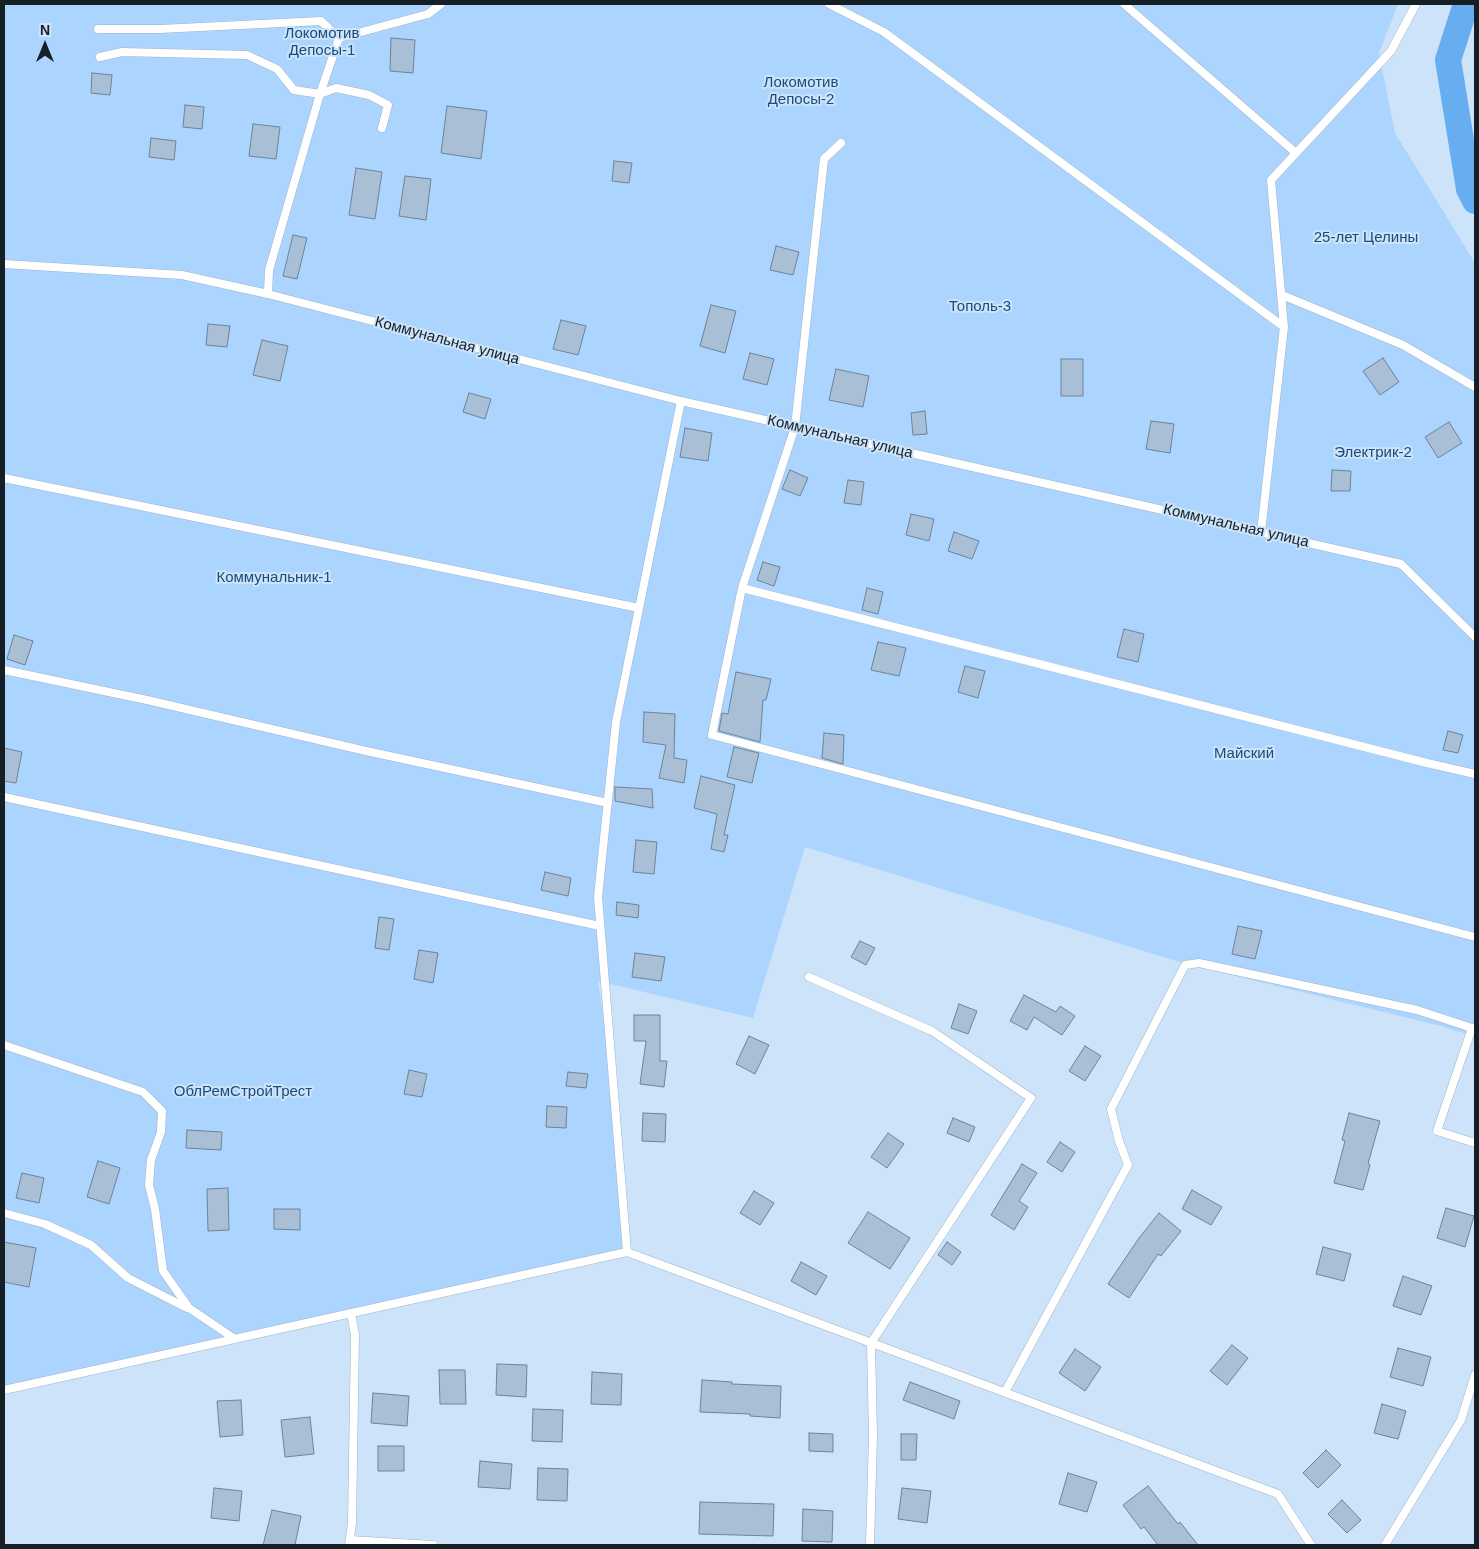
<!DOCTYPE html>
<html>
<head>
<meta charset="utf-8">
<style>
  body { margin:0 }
  #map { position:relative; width:1479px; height:1549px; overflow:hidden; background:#cce3fa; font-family:Arial,sans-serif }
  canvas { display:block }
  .frame { position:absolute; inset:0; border:5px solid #161e26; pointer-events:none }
  .north { position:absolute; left:20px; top:20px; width:50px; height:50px; -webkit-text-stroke:4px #cce3fa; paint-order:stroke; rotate:0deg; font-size:14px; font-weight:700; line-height:20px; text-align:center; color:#161e26 }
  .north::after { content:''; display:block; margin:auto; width:18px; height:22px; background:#161e26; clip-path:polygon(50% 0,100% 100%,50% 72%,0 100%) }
</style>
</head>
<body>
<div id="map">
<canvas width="1479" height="1549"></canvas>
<div class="frame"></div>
<div class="north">N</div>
</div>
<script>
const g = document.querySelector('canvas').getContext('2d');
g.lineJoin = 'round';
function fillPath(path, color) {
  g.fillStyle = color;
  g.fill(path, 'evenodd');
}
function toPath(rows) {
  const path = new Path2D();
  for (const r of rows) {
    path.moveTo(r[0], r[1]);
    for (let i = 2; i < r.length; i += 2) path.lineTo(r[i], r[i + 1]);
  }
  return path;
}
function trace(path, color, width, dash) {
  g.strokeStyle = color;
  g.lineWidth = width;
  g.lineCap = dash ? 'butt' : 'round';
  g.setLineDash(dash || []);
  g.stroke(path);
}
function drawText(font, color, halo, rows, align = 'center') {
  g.font = font + ' Arial,sans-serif';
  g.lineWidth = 4;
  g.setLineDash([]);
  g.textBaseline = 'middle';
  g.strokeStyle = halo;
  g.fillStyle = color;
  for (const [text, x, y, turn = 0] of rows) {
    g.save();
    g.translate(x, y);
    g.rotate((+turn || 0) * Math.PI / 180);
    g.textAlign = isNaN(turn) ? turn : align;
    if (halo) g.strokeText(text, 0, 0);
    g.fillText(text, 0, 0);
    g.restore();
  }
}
fillPath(toPath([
  [4,4,1398,4,1379,53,1395,133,1475,263,1475,1037,1441,1026,1183,963,805,847,753,1018,598,981,616,1101,627,1252,4,1390]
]), '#abd5fe');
trace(toPath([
  [1466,4,1448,60,1469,189,1475,201]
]), '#66aef0', 26);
const building = toPath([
  [391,38,415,40,413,73,390,71,391,38],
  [92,73,112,75,110,95,91,93,92,73],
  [185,105,204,107,202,129,183,127,185,105],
  [447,106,487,111,481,159,441,153,447,106],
  [253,124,280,127,276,159,249,156,253,124],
  [151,138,176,141,174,160,149,157,151,138],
  [614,161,632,163,629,183,612,181,614,161],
  [356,168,382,172,375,219,349,215,356,168],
  [405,176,431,179,426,220,399,216,405,176],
  [293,235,307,238,297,279,283,276,293,235],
  [776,246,799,252,793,275,770,270,776,246],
  [711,305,736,311,725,353,700,346,711,305],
  [561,320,586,326,578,355,553,349,561,320],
  [208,324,230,326,227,347,206,345,208,324],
  [262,340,288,346,280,381,253,375,262,340],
  [750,353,774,359,767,385,743,379,750,353],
  [1383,358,1399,382,1380,395,1363,371,1383,358],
  [1061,359,1083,359,1083,396,1061,396,1061,359],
  [836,369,869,376,863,407,829,400,836,369],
  [469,393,491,399,485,419,463,412,469,393],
  [925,411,927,434,913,435,911,413,925,411],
  [1151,421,1174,424,1170,453,1146,449,1151,421],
  [1449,422,1462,443,1438,458,1425,437,1449,422],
  [685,428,712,433,708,461,680,457,685,428],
  [790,470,808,478,800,496,782,489,790,470],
  [1332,470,1351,471,1350,491,1331,491,1332,470],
  [848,480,864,482,861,505,844,503,848,480],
  [911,514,934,519,929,541,906,535,911,514],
  [954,532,979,541,972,559,948,551,954,532],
  [763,562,780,567,774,586,757,580,763,562],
  [867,588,883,592,878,614,862,610,867,588],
  [1124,629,1144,634,1138,662,1117,657,1124,629],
  [14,635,33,641,25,665,7,659,14,635],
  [878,642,906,648,899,676,871,670,878,642],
  [965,666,985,671,978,698,958,692,965,666],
  [736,672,771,679,766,700,763,700,760,742,719,731,722,713,728,714,736,672],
  [644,712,675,714,674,758,687,760,684,783,659,778,666,745,643,742,644,712],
  [1448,731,1463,735,1458,753,1443,750,1448,731],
  [824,733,844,735,843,764,822,758,824,733],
  [734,747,759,753,752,783,727,777,734,747],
  [4,748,22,752,16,783,4,781,4,748],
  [701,776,735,785,724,835,728,835,724,852,711,849,717,814,694,808,701,776],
  [615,787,652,789,653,808,615,801,615,787],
  [636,840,657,842,654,874,633,872,636,840],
  [545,872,571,878,568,896,541,890,545,872],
  [617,902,639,905,638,918,616,915,617,902],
  [379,917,394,919,389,950,375,948,379,917],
  [1238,926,1262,931,1255,959,1232,954,1238,926],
  [860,941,875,948,866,965,851,957,860,941],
  [419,950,438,953,433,983,414,979,419,950],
  [635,953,665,957,661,981,632,977,635,953],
  [1024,995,1056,1012,1060,1006,1075,1016,1062,1035,1034,1017,1027,1030,1010,1021,1024,995],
  [959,1004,977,1011,968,1034,951,1028,959,1004],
  [634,1015,660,1015,660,1061,667,1061,664,1087,640,1084,646,1041,634,1041,634,1015],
  [749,1036,769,1045,755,1074,736,1064,749,1036],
  [1085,1046,1101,1056,1085,1081,1069,1071,1085,1046],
  [409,1070,427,1074,422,1097,404,1094,409,1070],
  [568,1072,588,1074,586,1088,566,1086,568,1072],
  [547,1106,567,1107,566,1128,546,1127,547,1106],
  [643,1113,666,1114,665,1142,642,1141,643,1113],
  [1349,1113,1380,1121,1368,1164,1370,1165,1363,1190,1334,1183,1345,1141,1342,1140,1349,1113],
  [953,1118,975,1127,969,1142,947,1133,953,1118],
  [187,1130,222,1132,221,1150,186,1148,187,1130],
  [888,1133,904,1144,887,1168,871,1157,888,1133],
  [1060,1142,1075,1152,1062,1172,1047,1162,1060,1142],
  [98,1161,120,1168,109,1204,87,1197,98,1161],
  [1022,1164,1037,1173,1019,1201,1028,1207,1014,1230,991,1215,1022,1164],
  [22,1173,44,1178,39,1203,16,1198,22,1173],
  [228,1188,229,1230,208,1231,207,1189,228,1188],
  [1192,1190,1222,1207,1211,1225,1182,1209,1192,1190],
  [754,1191,774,1203,760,1225,740,1213,754,1191],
  [1446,1208,1474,1216,1465,1247,1437,1238,1446,1208],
  [274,1209,300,1209,300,1230,274,1229,274,1209],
  [868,1212,910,1238,890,1269,848,1243,868,1212],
  [1159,1213,1181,1231,1161,1256,1158,1254,1129,1298,1108,1284,1139,1238,1159,1213],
  [4,1242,36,1248,29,1287,4,1282,4,1242],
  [947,1242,961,1252,952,1265,938,1255,947,1242],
  [1323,1247,1351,1254,1344,1281,1316,1274,1323,1247],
  [801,1262,827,1276,816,1295,791,1281,801,1262],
  [1403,1276,1432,1286,1421,1315,1393,1306,1403,1276],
  [1232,1345,1248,1358,1227,1385,1210,1371,1232,1345],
  [1398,1348,1431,1357,1423,1386,1390,1377,1398,1348],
  [1075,1349,1101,1367,1085,1391,1059,1373,1075,1349],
  [497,1364,527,1365,526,1397,496,1395,497,1364],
  [439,1370,465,1370,466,1404,440,1404,439,1370],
  [592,1372,622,1374,621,1405,591,1404,592,1372],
  [702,1380,732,1382,732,1384,781,1386,780,1418,750,1416,750,1414,700,1412,702,1380],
  [910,1382,960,1401,954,1419,903,1400,910,1382],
  [373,1393,409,1396,407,1426,371,1423,373,1393],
  [241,1400,243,1435,220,1437,217,1401,241,1400],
  [1382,1404,1406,1411,1398,1439,1374,1433,1382,1404],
  [533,1409,563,1410,562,1442,532,1441,533,1409],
  [310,1417,314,1454,285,1457,281,1420,310,1417],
  [809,1433,833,1434,833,1452,809,1451,809,1433],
  [901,1434,917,1434,916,1460,901,1460,901,1434],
  [378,1446,404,1446,404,1471,378,1471,378,1446],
  [1326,1450,1341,1465,1318,1488,1303,1473,1326,1450],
  [480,1461,512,1464,510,1489,478,1487,480,1461],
  [538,1468,568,1469,567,1501,537,1500,538,1468],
  [1068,1473,1097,1482,1087,1512,1059,1504,1068,1473],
  [1148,1486,1178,1524,1180,1522,1198,1545,1158,1545,1144,1527,1141,1529,1123,1505,1148,1486],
  [214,1488,242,1491,239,1521,211,1518,214,1488],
  [902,1488,931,1491,927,1523,898,1519,902,1488],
  [1342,1500,1361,1520,1347,1533,1328,1514,1342,1500],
  [700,1502,774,1504,773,1536,699,1534,700,1502],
  [803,1509,833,1511,832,1542,802,1541,803,1509],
  [272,1510,301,1516,295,1545,263,1545,272,1510]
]);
fillPath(building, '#a9bfd5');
trace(building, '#6e8398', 1);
const service = toPath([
  [829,4,884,32,1284,327,1261,532],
  [1124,4,1296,153],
  [98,29,160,29,321,21,339,38],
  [100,57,122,52,247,55,277,69,294,90,320,94,336,88,369,95,388,105,382,128],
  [841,143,824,159,795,427,742,588,1427,763,1475,774],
  [4,264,182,275,268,294,681,401,1401,564,1475,637],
  [268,294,269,270,320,94,339,38,428,14,441,4],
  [1282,295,1403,345,1475,387],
  [1284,327,1271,180,1391,51,1416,4],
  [4,478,639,608],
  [742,588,712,735,1475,937],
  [4,670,147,700,366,751,608,803],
  [4,797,600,926],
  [809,977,932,1031,1031,1098,871,1343,873,1435,870,1545],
  [1475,1028,1472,1028,1437,1131,1475,1143],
  [4,1045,143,1092,162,1111,161,1132,151,1160,149,1185,155,1209,163,1271,189,1308,235,1339],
  [4,1213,45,1224,91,1245,128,1278,187,1308],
  [627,1252,1278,1494,1311,1545],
  [4,1390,627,1252,598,897,616,722,681,401],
  [1005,1392,1128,1165,1119,1141,1111,1109,1185,965,1199,963,1417,1010,1472,1028],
  [350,1540,433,1545],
  [349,1545,352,1523,355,1335,351,1313],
  [1385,1545,1461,1420,1475,1375]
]);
trace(service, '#9eb4ca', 9);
trace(service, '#fff', 8);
drawText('15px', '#194d78', '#cce3fa', [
  ["Локомотив",322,34],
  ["Депосы-1",322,51],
  ["Локомотив",801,83],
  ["Депосы-2",801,100],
  ["25-лет Целины",1366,238],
  ["Тополь-3",980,307],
  ["Электрик-2",1373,453],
  ["Коммунальник-1",274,578],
  ["Майский",1244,754],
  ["ОблРемСтройТрест",243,1092]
]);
drawText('15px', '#161e26', '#cce3fa', [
  ["Коммунальная улица",447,341,15],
  ["Коммунальная улица",840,437,13],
  ["Коммунальная улица",1236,526,13]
]);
</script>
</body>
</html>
